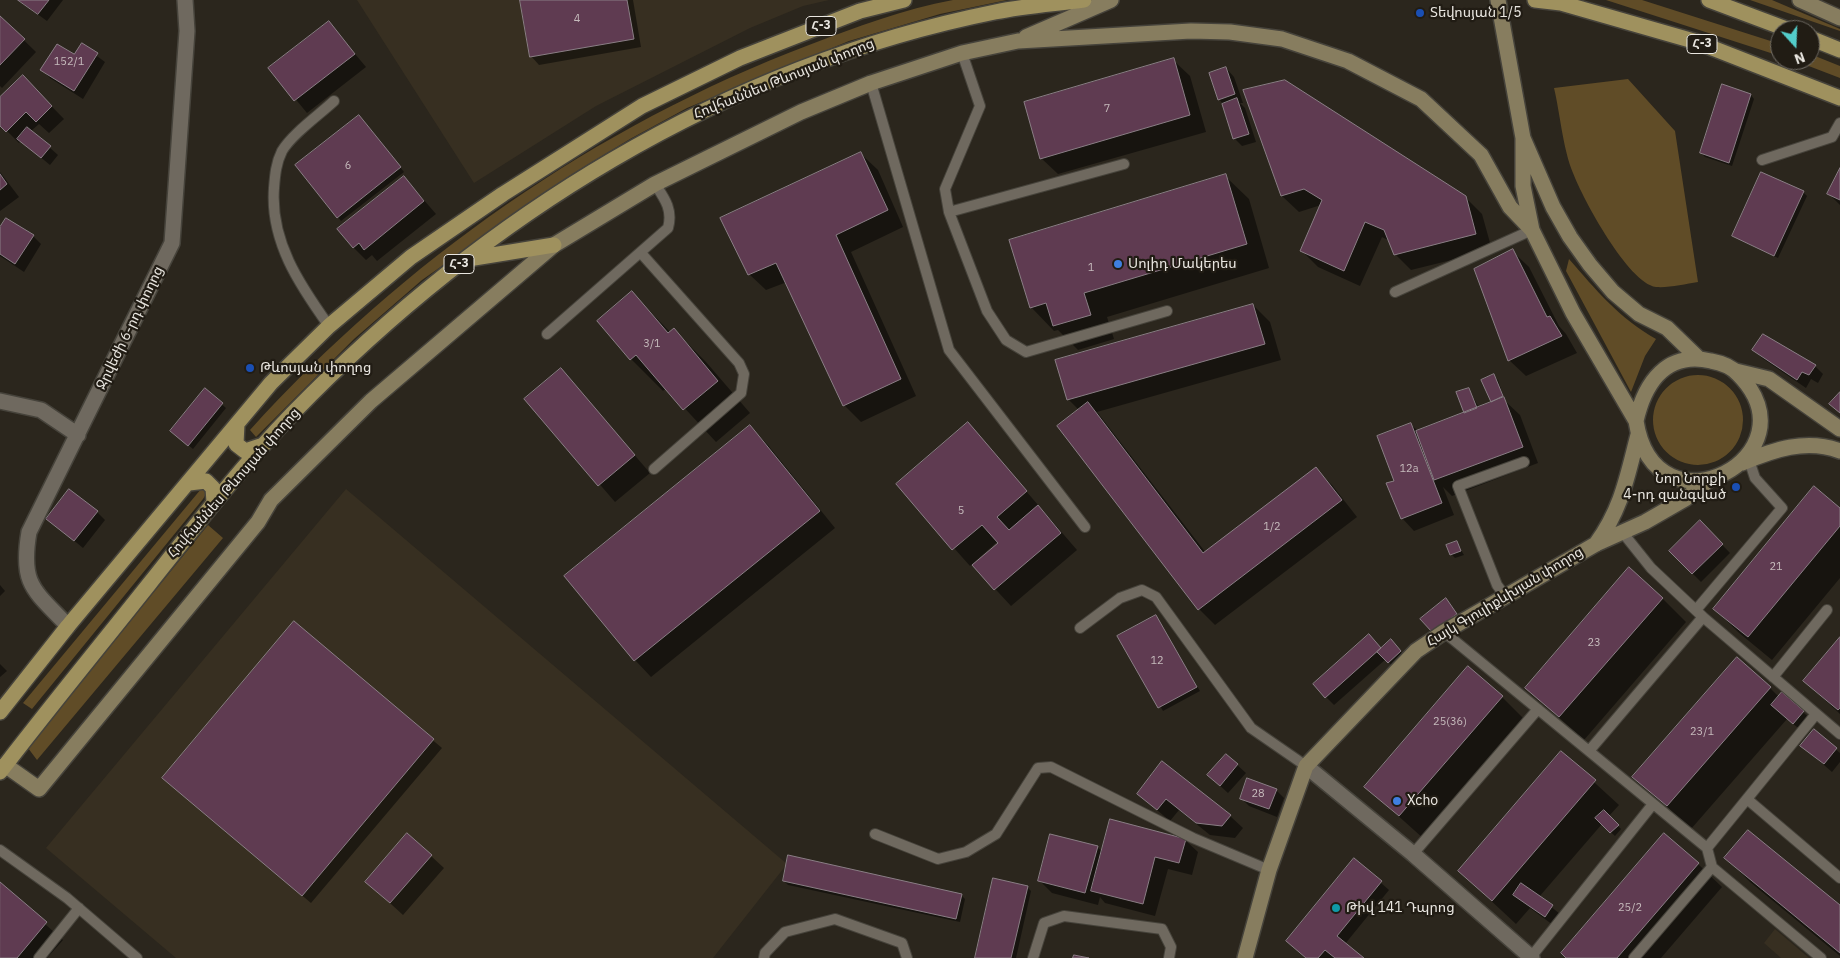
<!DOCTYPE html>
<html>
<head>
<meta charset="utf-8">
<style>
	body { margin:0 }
	#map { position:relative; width:1840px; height:958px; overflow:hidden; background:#2b261d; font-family:"IBM Plex Sans",sans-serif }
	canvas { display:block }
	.north { position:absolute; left:1770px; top:20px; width:50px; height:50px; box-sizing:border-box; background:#211c14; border:1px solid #716d66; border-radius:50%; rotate:160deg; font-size:14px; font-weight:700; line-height:20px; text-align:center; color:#e9e6e0 }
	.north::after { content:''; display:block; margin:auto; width:18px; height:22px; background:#53cdca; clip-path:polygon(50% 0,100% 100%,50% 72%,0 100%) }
</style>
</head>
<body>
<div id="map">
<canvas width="1840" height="958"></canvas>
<div class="north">N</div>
</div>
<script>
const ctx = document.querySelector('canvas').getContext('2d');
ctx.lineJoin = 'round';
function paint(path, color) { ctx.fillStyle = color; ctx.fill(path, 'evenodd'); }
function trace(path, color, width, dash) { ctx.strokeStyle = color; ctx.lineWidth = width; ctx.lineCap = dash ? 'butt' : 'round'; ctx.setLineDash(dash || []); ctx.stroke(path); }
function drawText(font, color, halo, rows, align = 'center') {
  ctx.font = font + ' "IBM Plex Sans","Noto Sans Armenian",sans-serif'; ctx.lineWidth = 4.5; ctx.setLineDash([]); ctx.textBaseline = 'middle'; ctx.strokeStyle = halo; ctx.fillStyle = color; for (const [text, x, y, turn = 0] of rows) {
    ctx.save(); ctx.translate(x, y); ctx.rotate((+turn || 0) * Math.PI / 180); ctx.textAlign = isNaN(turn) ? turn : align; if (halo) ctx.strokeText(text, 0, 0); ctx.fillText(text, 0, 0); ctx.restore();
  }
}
paint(new Path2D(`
	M357 0H829L803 6 750 28 596 106 474 183Z
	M346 489 787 864 713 958H176L46 848Z
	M1775 929 1809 958H1781L1764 943Z`), '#372f21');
paint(new Path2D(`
	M953 0H1007L940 14 849 41 687 108 630 139 571 175 422 280 354 339 256 437 250 430C403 261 595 126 809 45 856 27 904 9 953 0Z
	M1606 0H1642L1780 44V56Z
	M1750 0H1772L1840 29V31Z
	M1810 54 1840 66V78L1793 60H1810Z
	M1628 79 1675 131 1698 282C1685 284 1669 288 1656 287 1628 283 1583 199 1573 173 1563 149 1560 113 1554 88Z
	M1569 259C1596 290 1619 318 1656 339L1645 356 1631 392 1566 271Z
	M1653 420a45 45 0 1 1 90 0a45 45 0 1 1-90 0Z
	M201 489 205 490 206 494 203 499 32 709 23 703Z
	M208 525 223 538 37 760 28 748Z`), '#604c27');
paint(new Path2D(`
	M18 0H63L47 21Z
	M522 0H633L641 47 539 65 531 56Z
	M0 17 36 52 2 88 0 86Z
	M329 23 366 67 307 113 270 68Z
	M82 45 105 62 83 99 50 78 42 70 75 56Z
	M1173 60 1190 76 1206 132 1058 174 1041 158Z
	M1226 68 1234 77 1243 103H1240L1245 108 1256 142 1242 146 1234 138 1223 104 1219 99Z
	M23 77 64 119 49 133 39 124 31 131 58 155 50 165 21 141 19 143 0 124V99Z
	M1723 86 1751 95 1754 99 1732 166 1705 157 1701 153Z
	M1245 91 1465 197 1482 214 1492 250 1411 270 1395 254 1390 241 1382 237 1360 286 1318 267 1302 251 1321 205 1299 212 1282 196Z
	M363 120 404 172 341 221 338 217Z
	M861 154 878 170 903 227 851 252 916 396 861 422 844 405 787 282 766 290 749 274Z
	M1840 171V205L1829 194Z
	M0 172 19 197 0 211Z
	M1225 176 1249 199 1269 268 1107 317 1114 339 1078 350 1058 330 1054 331 1031 307Z
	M404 177 436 214 377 261 372 255 366 260 353 247Z
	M1803 192 1807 196 1778 258 1733 236Z
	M7 219 33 236 41 244 24 272 0 256V230Z
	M1512 251 1529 267 1559 326 1566 334 1577 353 1526 376 1509 360Z
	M632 293 671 333 674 330 706 362 750 413 716 442 666 388 663 391 631 359Z
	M1253 305 1270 322 1281 360 1097 412 1206 553 1316 469 1332 485 1357 517 1215 625 1199 609 1079 410 1068 399Z
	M1754 350 1815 366 1823 374 1818 383 1811 379 1806 388 1762 358Z
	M561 370 650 473 615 502 526 399Z
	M1494 376 1498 380 1505 401 1520 415 1538 463 1452 496 1443 487 1454 515 1414 531 1402 518 1395 481 1410 424 1418 431 1466 413 1469 389 1479 408 1493 403Z
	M205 390 226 408 193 449 175 434Z
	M968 424 1077 550 1011 606 974 566 1000 543 998 541 970 566 897 484Z
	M750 427 767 444 835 528 651 677 635 660Z
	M1840 509V578L1772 660 1738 632 1714 608Z
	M97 512 105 520 83 548 48 519Z
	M1700 522 1730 553 1701 582 1670 551Z
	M1456 542 1464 555 1455 558 1451 554Z
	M0 585 5 591 0 596Z
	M1662 598 1686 622 1584 740 1526 688Z
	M1155 616 1200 691 1163 711 1119 637Z
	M294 623 442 748 311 903 172 786Z
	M1840 638V714L1805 681Z
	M1377 644 1382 649 1395 645 1404 656 1392 666 1386 659 1334 705 1326 697Z
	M0 664 7 671 0 677Z
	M1770 688 1779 697 1782 694 1812 720 1802 731 1787 719 1691 829 1634 776Z
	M1502 697 1525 720 1424 839 1366 787Z
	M1814 731 1840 753V762L1832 772 1802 746Z
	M1561 752 1619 805 1609 816 1621 829 1615 836 1602 824 1539 897 1560 914 1553 925 1530 908 1516 924 1459 871Z
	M1226 755 1246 773 1228 793 1217 783Z
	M1162 763 1230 816 1243 828 1235 838 1210 835 1179 810 1170 821 1138 794Z
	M1276 790 1284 798 1277 817 1249 806 1241 798Z
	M1185 840 1198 852 1192 875 1168 869 1155 916 1105 903 1100 897 1098 905 1052 893 1039 880 1097 847 1103 852Z
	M431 856 444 868 403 915 367 882Z
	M1726 858 1840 907V956L1750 882Z
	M1355 860 1389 890 1345 944 1362 958H1306L1287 941Z
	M1698 864 1722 887 1661 958H1567Z
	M784 881 961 895 965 899 960 922 788 885Z
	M0 884 63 940 47 958H0Z
	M1027 887 1031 891 1016 958H976Z`), '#0007');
const building = new Path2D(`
	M18 0H49L38 14Z
	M520 0H627L634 39 530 57Z
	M0 16 25 39 0 65Z
	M329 21 355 54 294 101 268 68Z
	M82 43 98 53 74 91 40 70 57 44 74 54Z
	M1174 58 1190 115 1040 159 1024 102Z
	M1226 67 1235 94 1218 100 1209 73Z
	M23 75 52 106 36 122 26 112 6 132 0 126V97Z
	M1285 80 1466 196 1476 234 1394 255 1384 230 1365 222 1344 271 1300 251 1322 200 1304 189 1281 196 1243 90Z
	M1722 84 1751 94 1729 163 1700 153Z
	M1237 98 1249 134 1233 139 1222 104Z
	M359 115 401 167 337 218 295 165Z
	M27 127 51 146 41 158 17 139Z
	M861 152 888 210 836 235 901 379 843 406 776 263 748 275 720 218Z
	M1840 168V200L1827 194Z
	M1761 172 1804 191 1774 256 1732 236Z
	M0 174 7 184 0 190Z
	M1226 174 1247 244 1084 293 1091 315 1053 326 1046 303 1030 308 1009 240Z
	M404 176 424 201 364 250 359 243 353 248 337 229Z
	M6 218 34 235 15 264 0 254V227Z
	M1513 249 1547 317 1550 316 1562 336 1508 361 1474 269Z
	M632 291 668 333 674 328 718 381 683 410 636 355 630 360 597 321Z
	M1253 304 1265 344 1067 400 1055 360Z
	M1763 334 1816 365 1809 375 1802 372 1797 380 1752 350Z
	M561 368 635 455 598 486 524 399Z
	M1494 374 1503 396 1491 402 1481 380Z
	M205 388 223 403 188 446 170 431Z
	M1469 388 1477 408 1464 413 1456 392Z
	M1840 392V413L1829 404Z
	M1504 397 1523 447 1434 480 1416 431Z
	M1088 402 1203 553 1316 467 1342 500 1198 610 1057 426Z
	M968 422 1027 491 997 517 1009 530 1038 505 1061 533 994 590 972 565 998 543 982 525 952 550 896 484Z
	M1411 423 1442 503 1401 519 1386 483 1394 481 1377 436Z
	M750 425 820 511 634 661 564 576Z
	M1814 486 1840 508V526L1748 637 1713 609Z
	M69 489 98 511 74 541 46 519Z
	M1700 520 1723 544 1692 574 1669 551Z
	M1457 541 1461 551 1450 555 1446 545Z
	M1629 567 1663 598 1559 717 1525 688Z
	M1446 598 1457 614 1432 632 1420 619Z
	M1156 615 1197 687 1158 708 1117 636Z
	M294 621 434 739 302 896 162 778Z
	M1369 634 1381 648 1325 698 1313 684Z
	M1840 637V708L1838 710 1803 681Z
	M1391 639 1401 651 1388 663 1377 652Z
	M1737 657 1771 687 1667 806 1632 777Z
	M1468 666 1503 696 1399 816 1364 787Z
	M1782 692 1804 711 1793 724 1771 705Z
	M1814 729 1837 748 1824 764 1800 746Z
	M1561 751 1596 780 1492 901 1458 871Z
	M1226 754 1238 764 1220 786 1207 775Z
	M1162 761 1231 815 1222 826 1196 823 1166 799 1157 810 1137 794Z
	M1247 778 1277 789 1269 809 1240 799Z
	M1604 810 1619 825 1610 833 1595 818Z
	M1110 819 1186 839 1179 863 1155 857 1143 904 1091 891Z
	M1748 830 1840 905V953L1724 858Z
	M407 833 432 855 390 903 365 882Z
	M1664 833 1699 863 1617 958H1566L1561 953Z
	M1050 834 1098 846 1085 893 1038 881Z
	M788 855 962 894 956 919 783 881Z
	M1354 858 1382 881 1337 936 1364 958H1335L1325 950 1318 958H1306L1286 941Z
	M993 878 1028 886 1011 958H975Z
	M0 882 47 922 17 958H0Z
	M1521 883 1553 905 1545 917 1513 895Z
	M1074 955 1089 958H1073Z`);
paint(building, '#5f3b51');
trace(building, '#8a7e85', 1);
const lane = new Path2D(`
	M962 53 980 106 945 189 949 212 987 311 1006 340 1026 352 1167 311
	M871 83 949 350 1085 527
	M1762 160 1832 137 1840 123
	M949 212 1124 164
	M641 253 739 363 744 374 741 393 654 469
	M1395 292 1532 230
	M329 326C299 284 270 241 274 188 275 175 276 163 282 151 292 134 319 115 334 101
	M547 334 668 228C673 210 665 199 655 184
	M1505 596 1497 585 1458 486 1524 462
	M1696 610 1782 508 1755 478 1749 460
	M1703 617 1840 734
	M1080 628 1120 598 1142 590 1156 597 1251 728 1306 766
	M1444 632 1707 848 1712 867 1821 958
	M1773 677 1827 610
	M1589 751 1703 617 1651 568 1623 533
	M1747 799 1840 878
	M875 834 938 859 966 852 996 834 1038 768 1051 767 1193 838 1269 870
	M1707 848 1816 714
	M0 850 67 898 137 958
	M1413 854 1538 709
	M1531 957 1653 804
	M39 958 79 908
	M764 958 765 953 785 932 835 919 902 943 907 958
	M1033 958 1044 923 1064 916 1162 929 1171 947 1169 958
	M1634 958 1712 867`);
const street = new Path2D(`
	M0 401 41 410 78 435
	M68 626C34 590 20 585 29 532L172 243 187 31 185 0
	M1306 766 1413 854 1532 958`);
const secondary = new Path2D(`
	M1498 0 1523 138V186L1532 230
	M1800 0 1840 18
	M1026 37 1111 0
	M1523 138 1553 207 1570 237 1590 265 1613 292 1639 314 1667 328 1698 358
	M1736 371 1769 379 1840 429
	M1742 463C1773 450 1806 438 1840 451
	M1596 544C1622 508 1627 477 1638 435
	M5 765 39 789 258 522 271 500 371 401 554 245 655 184 801 112 871 83 962 53 1018 41 1191 31 1230 32 1282 39 1348 61 1421 99 1481 155 1510 207 1532 230 1573 313 1636 421C1655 542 1819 455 1738 374 1731 366 1722 363 1711 361 1667 351 1645 382 1636 421
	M1245 958 1269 870 1306 766 1416 651 1444 632 1596 544 1645 522 1685 499 1709 480`);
const primary = new Path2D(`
	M1535 0 1561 3 1697 42 1840 98
	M1709 0 1789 30
	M1810 38 1840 50
	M468 259 554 245
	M237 424 236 444 245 451 263 445
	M189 483 206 481 213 488 214 502
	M0 712 68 626 271 383 329 326 411 257 503 194 642 106 740 58 860 11 904 0
	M0 772C49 708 100 646 150 583 196 525 241 467 292 414 484 216 722 67 995 12 1024 6 1054 4 1084 0`);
trace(lane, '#46433b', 12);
trace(street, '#46433b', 18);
trace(secondary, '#46433b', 18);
trace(primary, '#46433b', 18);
trace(lane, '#6f695f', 10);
trace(street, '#6f695f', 15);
trace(secondary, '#877d5f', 15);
trace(primary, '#9f915e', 15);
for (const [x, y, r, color] of [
	[1420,13,5,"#1a4fb4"],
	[1118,264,5,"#3f7fe0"],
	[250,368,5,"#1a4fb4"],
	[1736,487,5,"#1a4fb4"],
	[1397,801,5,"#3f7fe0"],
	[1336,908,5,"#0f9aa8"]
]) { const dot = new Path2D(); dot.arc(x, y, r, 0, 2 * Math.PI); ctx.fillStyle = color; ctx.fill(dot); trace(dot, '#211c14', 2); }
drawText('11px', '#c6bbbc', null, [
	["4",577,19],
	["152/1",69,62],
	["7",1107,109],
	["6",348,166],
	["1",1091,268],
	["3/1",652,344],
	["12a",1409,469],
	["5",961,511],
	["1/2",1272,527],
	["21",1776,567],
	["23",1594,643],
	["12",1157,661],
	["25(36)",1450,722],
	["23/1",1702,732],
	["28",1258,794],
	["25/2",1630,908]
]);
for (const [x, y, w] of [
	[821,26,30],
	[1702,44,30],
	[459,264,30]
]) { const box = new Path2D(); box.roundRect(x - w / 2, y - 9.5, w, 19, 4); ctx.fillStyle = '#211c14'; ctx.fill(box); trace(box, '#e9e6e0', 1); }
drawText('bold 12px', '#e9e6e0', null, [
	["Հ-3",821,26],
	["Հ-3",1702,44],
	["Հ-3",459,264]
]);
drawText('14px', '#e9e6e0', '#211c14', [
	["Տեվոսյան 1/5",1430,13],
	["Սոլիդ Մակերես",1128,264],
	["Թևոսյան փողոց",260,368],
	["Նոր Նորքի",1726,479,"right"],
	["4-րդ զանգված",1726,495,"right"],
	["Xcho",1407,801],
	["Թիվ 141 Դպրոց",1346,908]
], 'left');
drawText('14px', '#e9e6e0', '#211c14', [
	["Հովհաննես Թևոսյան փողոց",784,79,-22],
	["Ջրվեժի 6-րդ փողոց",130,328,-64],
	["Հովհաննես Թևոսյան փողոց",234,483,-49],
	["Հայկ Գյուլիքևխյան փողոց",1505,597,-31]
]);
</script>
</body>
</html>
